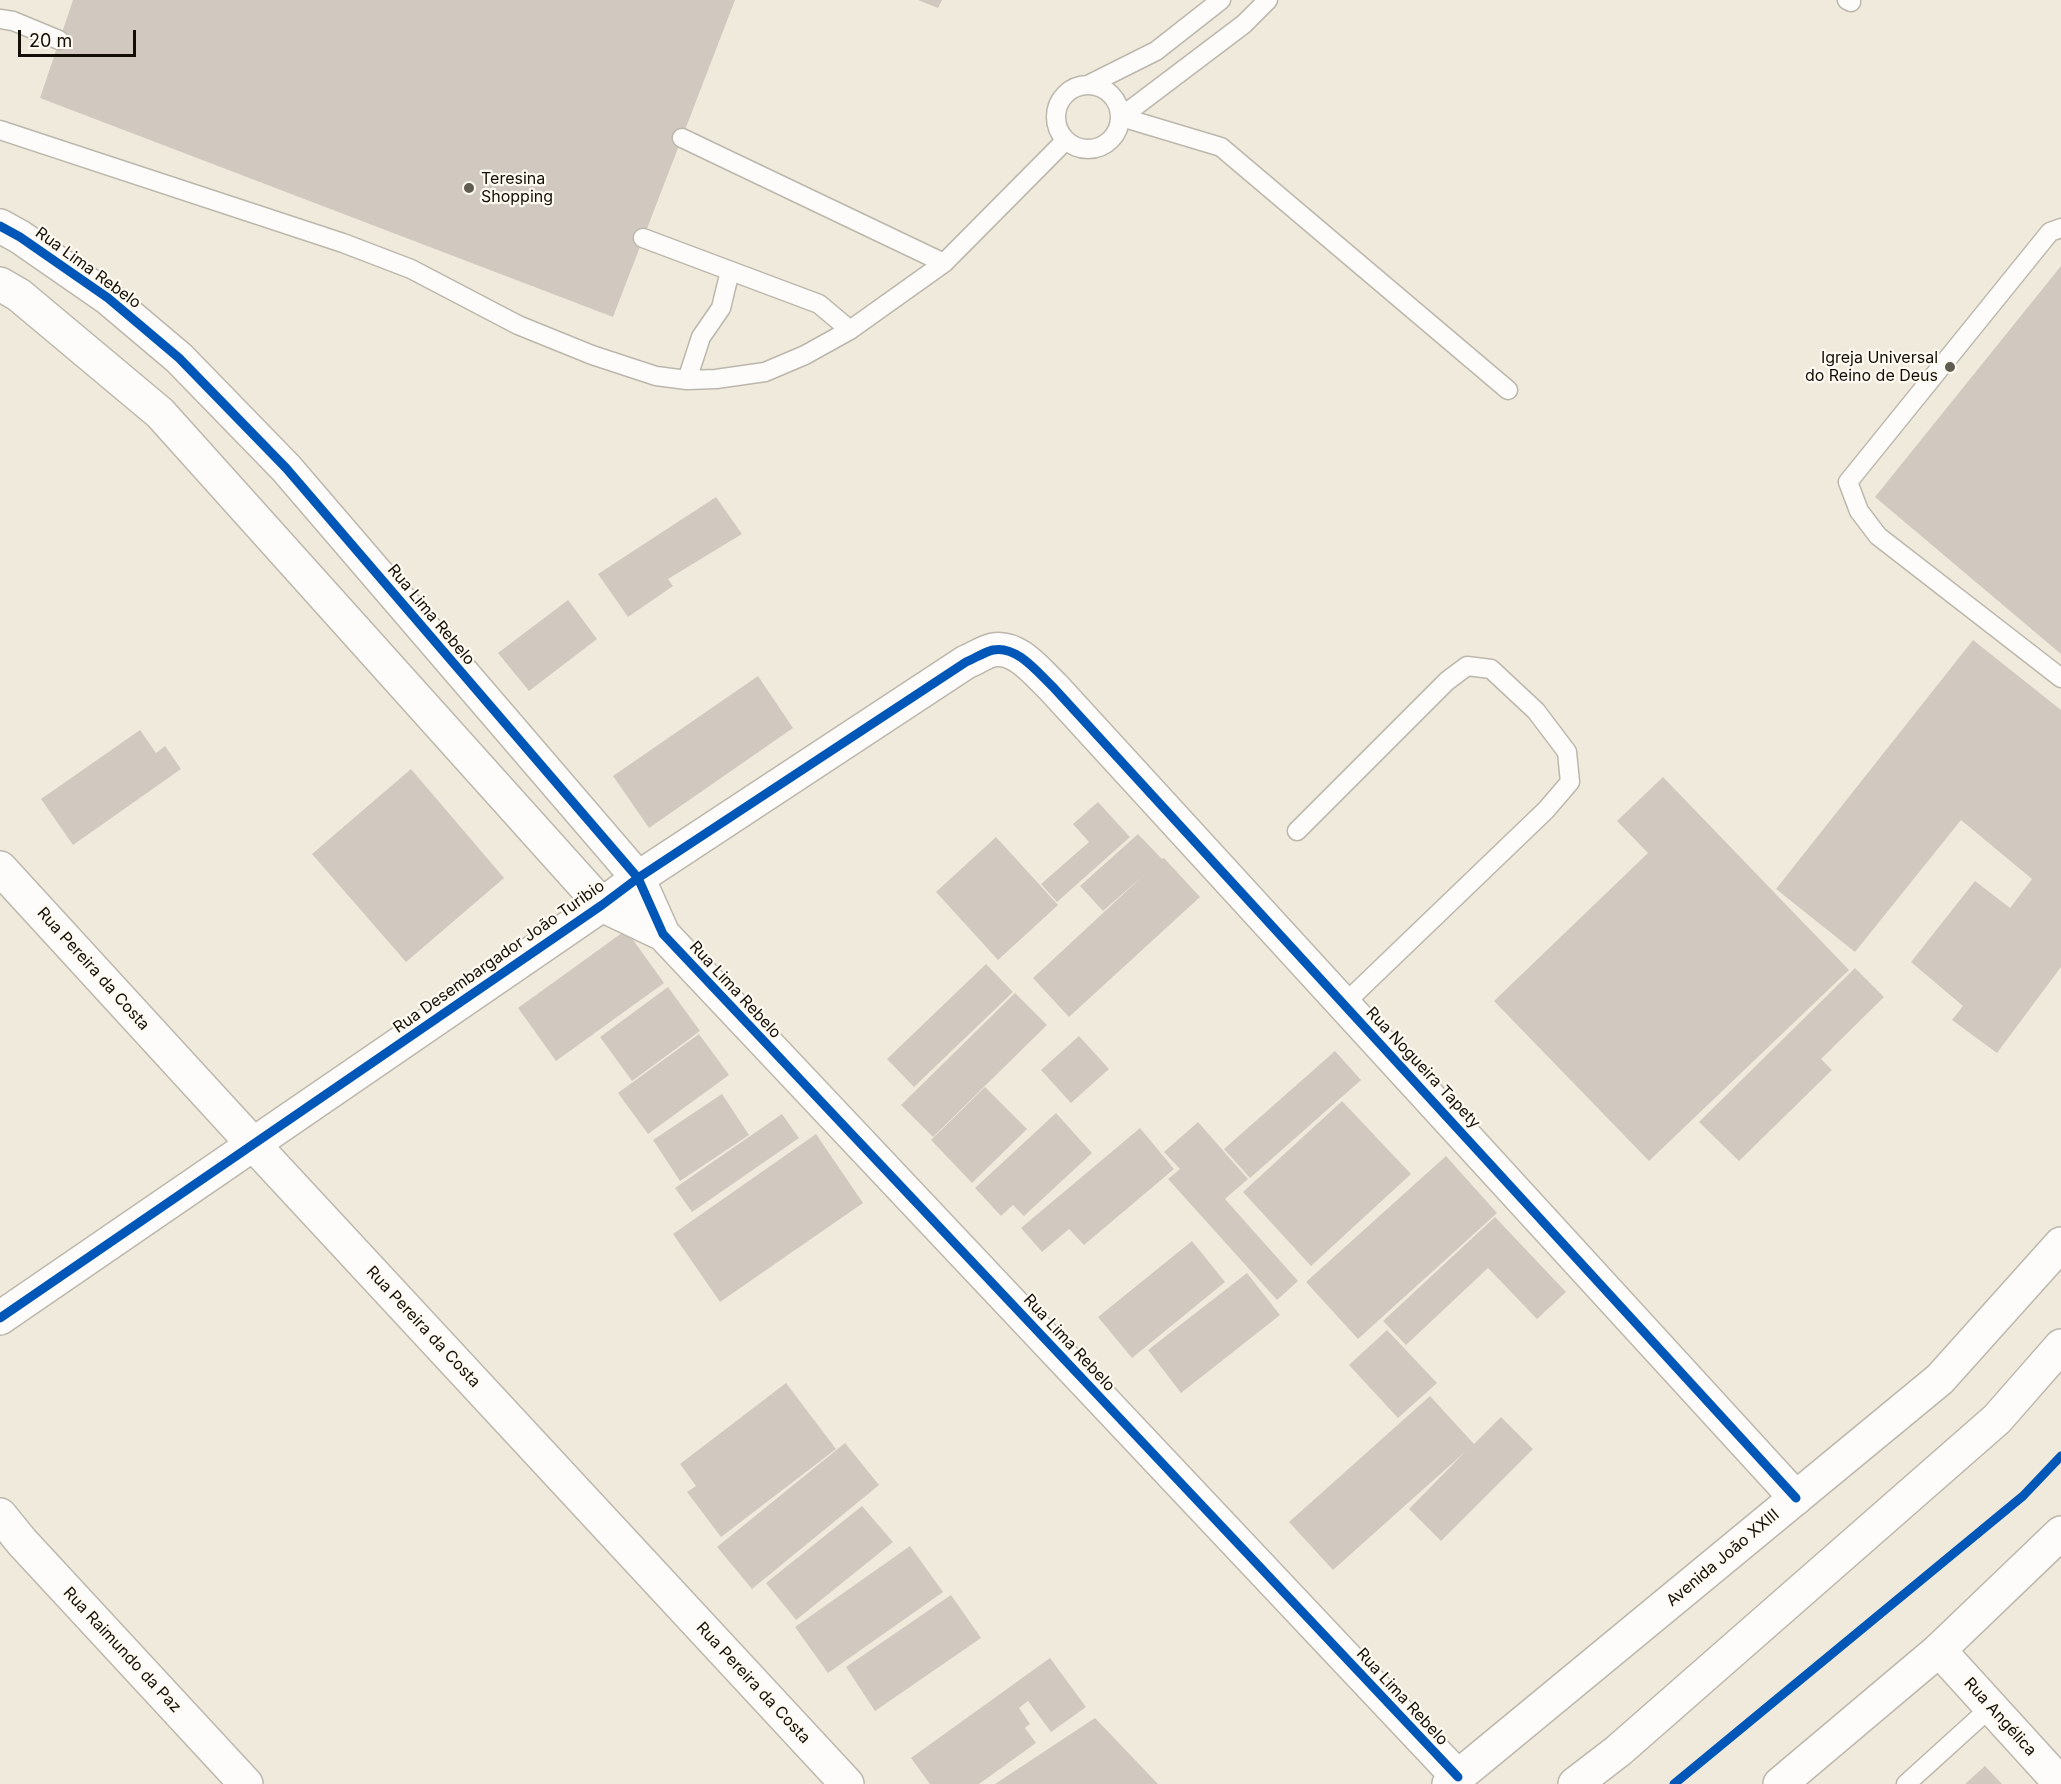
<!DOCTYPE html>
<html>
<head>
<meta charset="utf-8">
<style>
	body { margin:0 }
	#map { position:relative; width:2061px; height:1784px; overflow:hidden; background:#f0eadc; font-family:Inter,sans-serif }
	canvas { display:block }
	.scale { position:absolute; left:18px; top:30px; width:118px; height:27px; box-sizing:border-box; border:3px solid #130f07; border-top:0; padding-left:8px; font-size:18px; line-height:21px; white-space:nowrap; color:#130f07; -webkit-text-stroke:4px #fffaf1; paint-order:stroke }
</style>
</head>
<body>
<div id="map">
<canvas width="2061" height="1784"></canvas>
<div class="scale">20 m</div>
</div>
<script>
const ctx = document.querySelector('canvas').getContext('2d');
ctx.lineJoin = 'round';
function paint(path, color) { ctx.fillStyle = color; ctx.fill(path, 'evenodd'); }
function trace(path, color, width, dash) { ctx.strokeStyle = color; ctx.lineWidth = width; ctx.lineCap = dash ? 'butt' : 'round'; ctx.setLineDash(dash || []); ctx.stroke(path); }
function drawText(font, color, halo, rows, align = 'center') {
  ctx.font = font + ' Inter,sans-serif'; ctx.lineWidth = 4.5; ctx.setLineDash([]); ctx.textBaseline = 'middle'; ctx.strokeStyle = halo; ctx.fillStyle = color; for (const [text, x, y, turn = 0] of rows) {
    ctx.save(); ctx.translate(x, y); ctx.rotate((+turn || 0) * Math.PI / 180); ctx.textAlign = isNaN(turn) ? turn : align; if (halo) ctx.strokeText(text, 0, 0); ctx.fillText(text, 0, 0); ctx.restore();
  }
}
paint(new Path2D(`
	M73 0H735L613 317 40 98Z
	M918 0H942L938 8Z
	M2061 266V654L1875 497Z
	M716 497 742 534 668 579 673 586 628 617 598 574Z
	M568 600 597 639 529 691 498 653Z
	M1973 640 2061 710V967L1997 1053 1952 1020 1963 1006 1911 962 1975 881 2010 908 2032 879 1961 820 1855 952 1776 889Z
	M758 676 793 728 649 828 613 776Z
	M140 730 156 753 165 746 181 769 73 845 41 799Z
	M411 769 504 878 406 962 312 854Z
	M1663 777 1849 970 1649 1161 1494 1001 1648 853 1617 821Z
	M1098 802 1130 837 1057 902 1041 884 1089 842 1073 824Z
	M1138 834 1162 859 1164 858 1200 897 1069 1017 1033 978 1145 874 1103 911 1080 886Z
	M996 837 1058 905 998 960 936 892Z
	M626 930 664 983 556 1061 518 1008Z
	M986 964 1013 992 914 1087 887 1059Z
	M1855 968 1884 997 1821 1059 1832 1070 1739 1161 1699 1122Z
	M668 987 700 1031 632 1081 600 1037Z
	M1015 993 1047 1025 933 1137 901 1105Z
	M699 1034 729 1075 648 1134 618 1093Z
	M1079 1036 1109 1069 1071 1103 1041 1070Z
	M1335 1051 1361 1080 1250 1178 1224 1149Z
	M985 1087 1027 1129 972 1183 931 1140Z
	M722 1094 749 1135 680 1181 653 1140Z
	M1342 1101 1411 1174 1311 1266 1243 1192Z
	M1056 1113 1092 1153 1024 1216 1013 1205 1001 1216 975 1188Z
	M782 1114 799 1138 692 1212 675 1188Z
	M1198 1122 1248 1179 1225 1199 1298 1281 1277 1300 1168 1179 1180 1169 1164 1152Z
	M1140 1128 1174 1169 1084 1245 1069 1229 1042 1252 1021 1228Z
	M816 1134 863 1203 720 1302 673 1234Z
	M1446 1156 1497 1213 1358 1339 1306 1282Z
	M1495 1217 1566 1292 1537 1319 1488 1268 1406 1345 1383 1321Z
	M1192 1241 1225 1282 1132 1358 1098 1317Z
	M1247 1273 1280 1315 1181 1393 1148 1350Z
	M1387 1330 1437 1383 1398 1418 1349 1365Z
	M786 1383 836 1449 721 1537 687 1492 696 1486 680 1464Z
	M1430 1396 1474 1444 1501 1417 1533 1449 1441 1541 1409 1509 1466 1451 1333 1570 1289 1522Z
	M845 1443 879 1485 752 1589 717 1547Z
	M862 1506 893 1542 796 1620 766 1583Z
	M910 1546 943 1592 828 1673 795 1627Z
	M951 1595 981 1638 875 1711 846 1667Z
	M1050 1658 1086 1707 1051 1732 1028 1701 1019 1708 1030 1724 1025 1728 1036 1743 979 1784H930L911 1758Z
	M1095 1718 1158 1784H995Z
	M1985 1766 2002 1784H1965Z`), '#d1c9c0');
const service = new Path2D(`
	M1847 0 1851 2
	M0 19 13 21 59 40
	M1056 117a32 32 0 1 1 64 0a32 32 0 1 1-64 0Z
	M1088 85 1156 51 1221 0
	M1121 117 1221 147 1508 390
	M1121 117 1244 24 1268 0
	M0 130 343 243 411 269 518 325 592 355 656 376 687 380 716 379 765 372 805 355 850 330 944 263 1065 141
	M682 138 944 263
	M2061 228 2050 232 1848 482 1859 511 1878 536 2061 678
	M643 238 819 304 850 330
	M687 380 701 337 721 308 730 271
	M1297 831 1447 681 1467 666 1491 669 1536 711 1567 752 1570 782 1546 810 1344 1004
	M1906 1784 1991 1707`);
const minor = new Path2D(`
	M0 868 254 1145 847 1784
	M0 1318 602 905 638 878 966 662C974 659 984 652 993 650 1017 645 1038 673 1053 687L1796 1498
	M0 1515 22 1542 246 1784
	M1939 1650 2061 1784`);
const tertiary = new Path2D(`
	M0 226 20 237 108 298 179 358 286 468 638 878 663 934 1458 1777
	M0 284 19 295 160 413 602 905 663 934
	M1449 1784 1940 1379 2061 1244`);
const primary = new Path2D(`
	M1575 1784 1618 1751 1997 1419 2061 1346
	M1780 1784 1939 1650 2061 1533`);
trace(service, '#bcb7ac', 21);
trace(minor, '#bcb7ac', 36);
trace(tertiary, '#bcb7ac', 36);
trace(primary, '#bcb7ac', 36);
trace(service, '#fdfcfa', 18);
trace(minor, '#fdfcfa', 33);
trace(tertiary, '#fdfcfa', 33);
trace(primary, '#fdfcfa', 33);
trace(new Path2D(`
	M0 226 20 237 108 298 179 358 286 468 638 878 663 934 1458 1777
	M0 1318 602 905 638 878 966 662C974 659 984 652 993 650 1017 645 1038 673 1053 687L1796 1498
	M1674 1784 2023 1496 2061 1456`), '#0057b8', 9);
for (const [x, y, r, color] of [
	[469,188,6,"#605c52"],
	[1950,367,6,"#605c52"]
]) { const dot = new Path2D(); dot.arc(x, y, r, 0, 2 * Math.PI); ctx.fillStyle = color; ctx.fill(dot); trace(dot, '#fffaf1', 2); }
drawText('16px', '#130f07', '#fffaf1', [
	["Teresina",481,179],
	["Shopping",481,197],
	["Igreja Universal",1938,358,"right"],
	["do Reino de Deus",1938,376,"right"]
], 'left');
drawText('16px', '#130f07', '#fffaf1', [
	["Rua Lima Rebelo",88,268,36],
	["Rua Lima Rebelo",431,615,50],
	["Rua Desembargador João Turibio",499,957,-35],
	["Rua Pereira da Costa",93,969,48],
	["Rua Lima Rebelo",735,990,47],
	["Rua Nogueira Tapety",1423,1068,47],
	["Rua Pereira da Costa",423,1327,47],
	["Rua Lima Rebelo",1069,1343,47],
	["Avenida João XXIII",1723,1558,-40],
	["Rua Raimundo da Paz",122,1650,47],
	["Rua Pereira da Costa",753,1683,47],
	["Rua Lima Rebelo",1402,1697,47],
	["Rua Angélica",2000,1717,48]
]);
</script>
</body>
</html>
